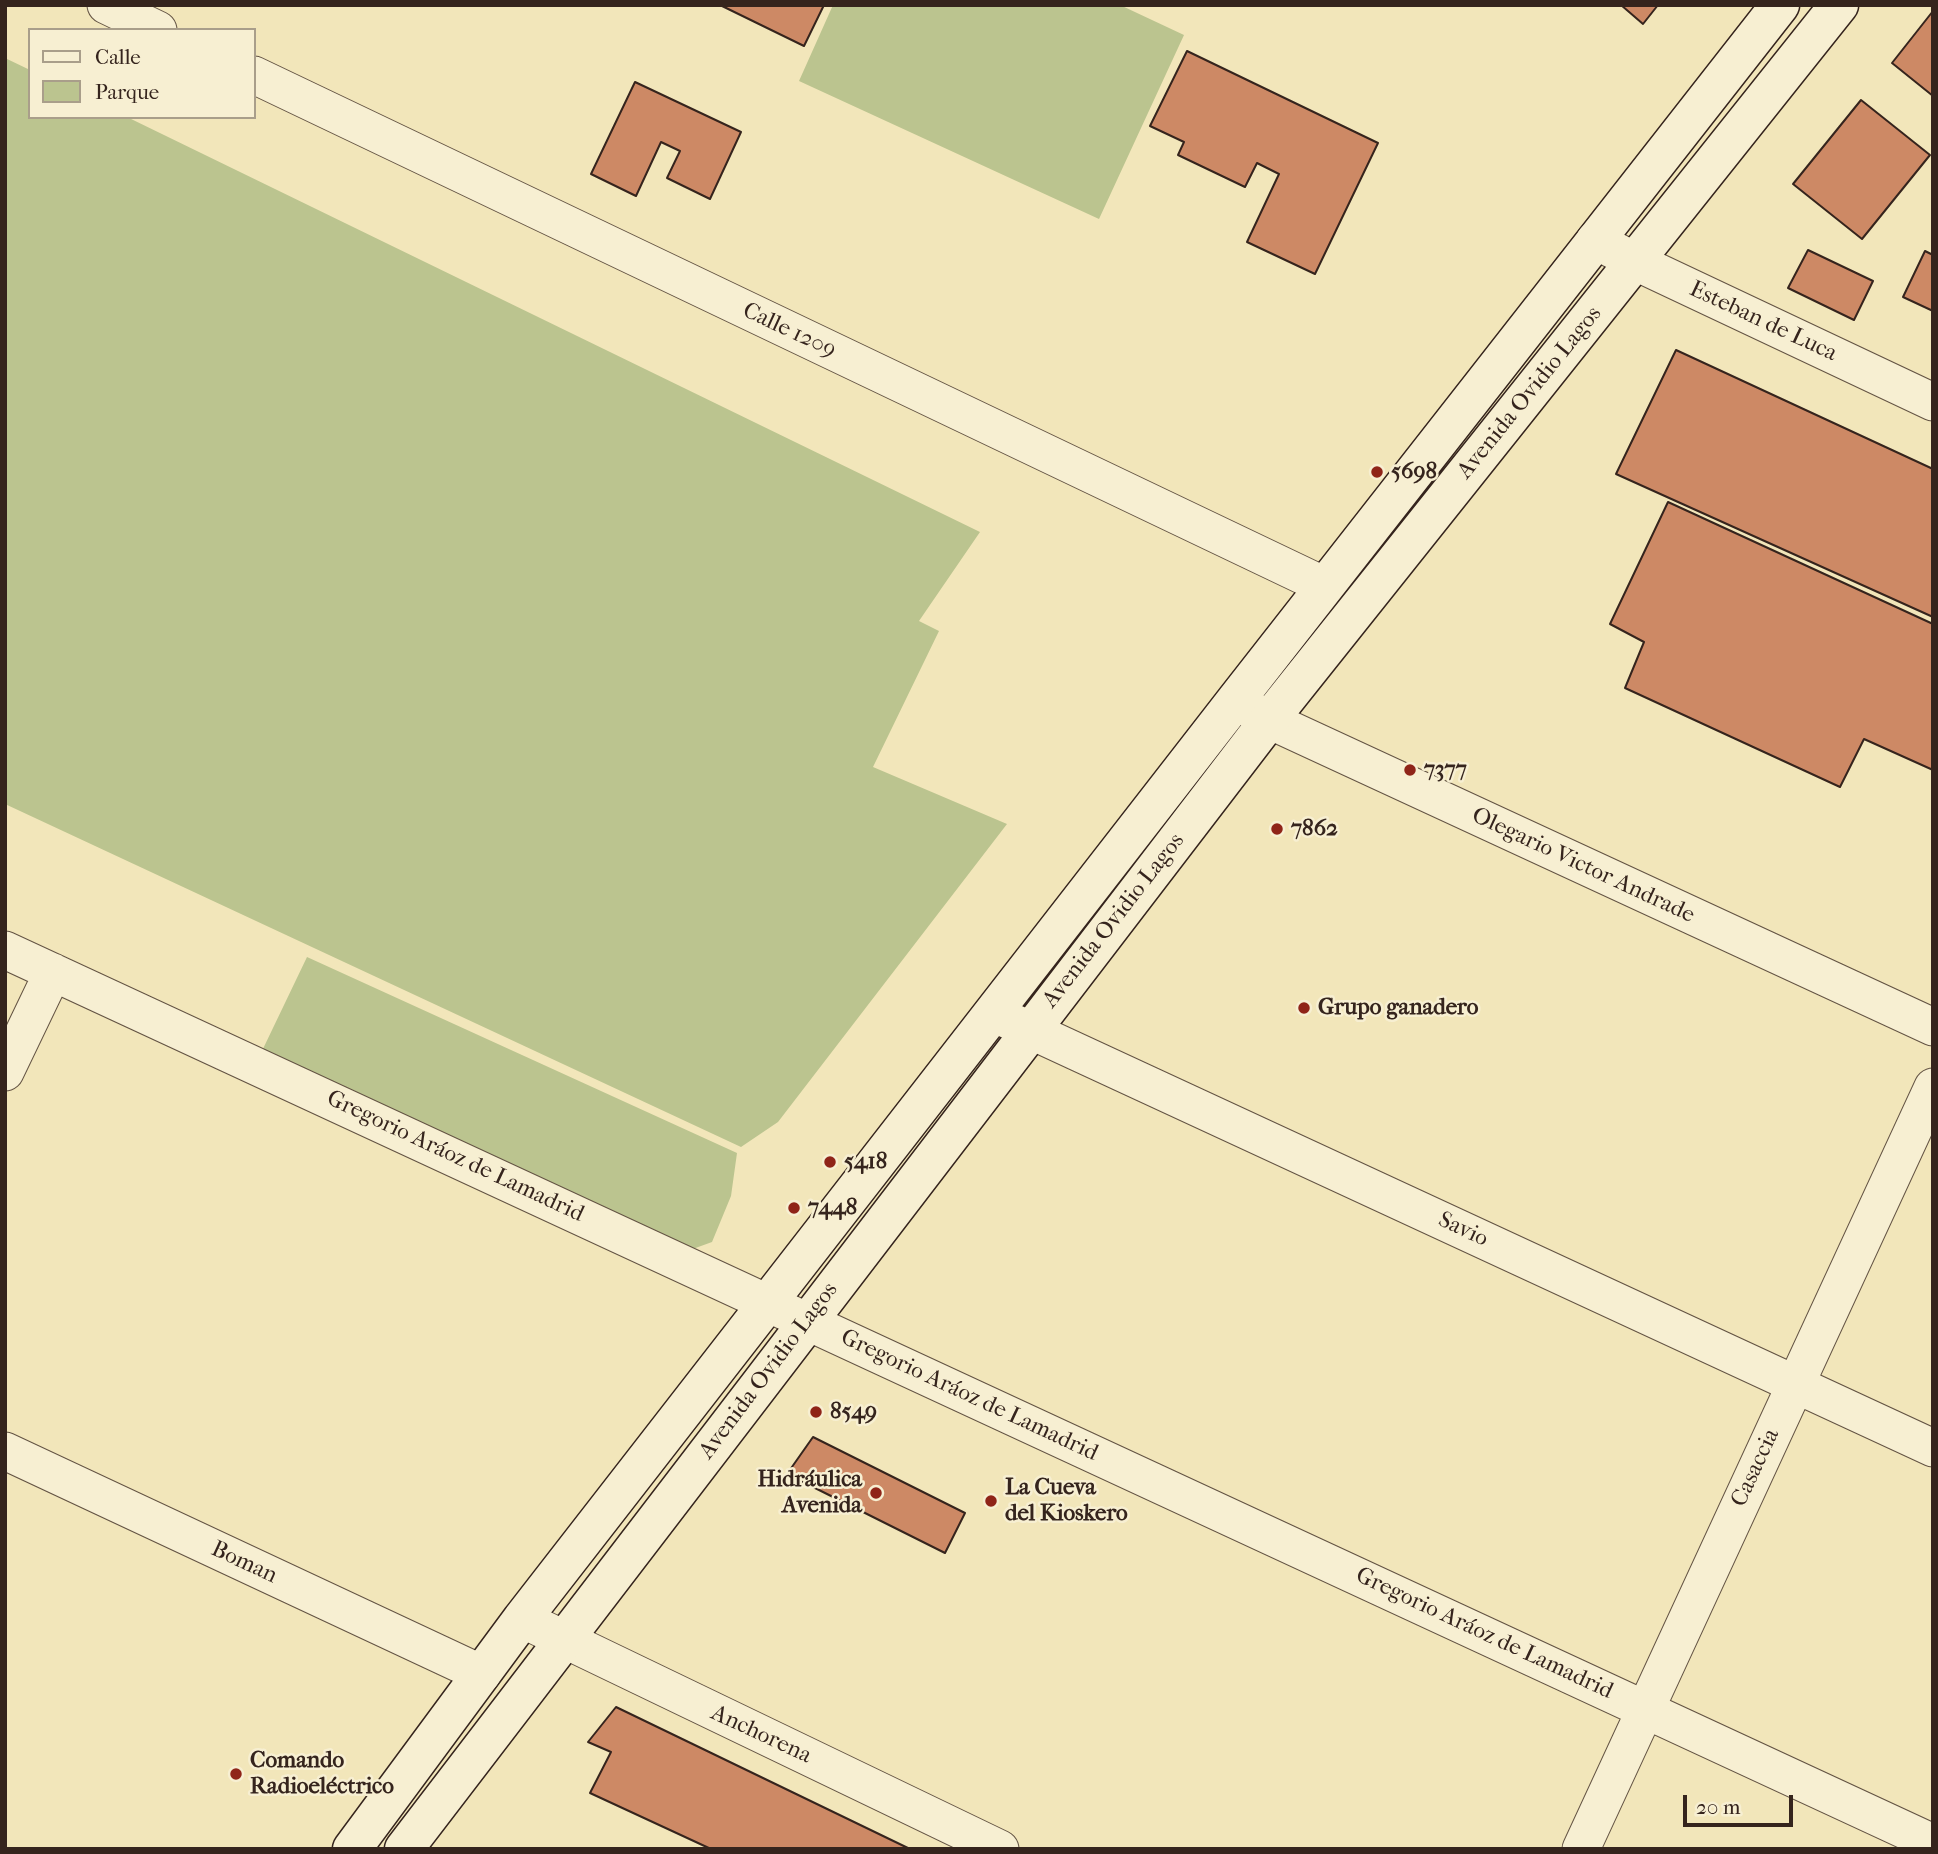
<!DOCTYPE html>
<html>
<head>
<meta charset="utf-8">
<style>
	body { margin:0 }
	#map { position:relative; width:1938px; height:1854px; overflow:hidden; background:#f2e6ba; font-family:"IM FELL French Canon",serif }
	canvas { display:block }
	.frame { position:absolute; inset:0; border:7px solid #35241d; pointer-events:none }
	.legend { position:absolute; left:28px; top:28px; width:228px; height:91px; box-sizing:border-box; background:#f7efd2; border:2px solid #a99e8a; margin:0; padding:9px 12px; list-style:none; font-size:21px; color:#35241d }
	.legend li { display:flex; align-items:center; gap:14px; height:35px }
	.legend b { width:35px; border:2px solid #a99e8a }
	.scale { position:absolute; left:1683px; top:1795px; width:110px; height:32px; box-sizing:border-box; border:4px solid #35241d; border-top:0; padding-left:9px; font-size:21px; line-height:24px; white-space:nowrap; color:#35241d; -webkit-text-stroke:5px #f7efd2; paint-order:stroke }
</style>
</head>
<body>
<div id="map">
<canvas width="1938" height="1854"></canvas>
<div class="frame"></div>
<ul class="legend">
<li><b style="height:9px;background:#f7efd2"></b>Calle</li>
<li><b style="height:19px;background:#bbc48f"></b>Parque</li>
</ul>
<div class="scale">20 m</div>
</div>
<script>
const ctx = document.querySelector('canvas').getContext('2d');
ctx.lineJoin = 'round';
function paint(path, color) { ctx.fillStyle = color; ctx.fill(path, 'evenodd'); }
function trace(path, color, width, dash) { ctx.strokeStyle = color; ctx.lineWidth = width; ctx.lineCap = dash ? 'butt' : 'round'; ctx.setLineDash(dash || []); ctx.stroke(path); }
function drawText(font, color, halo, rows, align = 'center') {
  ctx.font = font + ' "IM FELL French Canon",serif'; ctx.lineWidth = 5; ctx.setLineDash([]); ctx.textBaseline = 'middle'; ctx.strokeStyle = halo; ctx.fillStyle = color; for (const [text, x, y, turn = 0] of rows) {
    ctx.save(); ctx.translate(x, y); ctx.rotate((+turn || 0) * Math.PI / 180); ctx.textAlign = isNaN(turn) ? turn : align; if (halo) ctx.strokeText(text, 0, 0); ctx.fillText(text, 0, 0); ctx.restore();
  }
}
paint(new Path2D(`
	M833 5H1120L1184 35 1099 219 799 81Z
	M5 58 30 70V117H127L980 532 919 621 939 631 873 767 1007 824 778 1122 741 1147 5 804Z
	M307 957 737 1153 731 1196 712 1242 690 1250 261 1053Z`), '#bbc48f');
const building = new Path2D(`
	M720 5H824L804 46Z
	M1621 5H1658L1643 24Z
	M1933 11V96L1892 63Z
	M1187 51 1378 143 1315 274 1247 242 1279 174 1257 163 1245 187 1178 155 1184 142 1150 126Z
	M635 82 741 132 710 199 667 178 680 151 661 142 636 196 591 174Z
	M1861 100 1930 155 1862 239 1793 184Z
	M1808 250 1873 281 1854 320 1788 288Z
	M1925 251 1933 255V311L1903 297Z
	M1676 350 1933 469V617L1616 474Z
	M1668 502 1933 624V770L1864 739 1840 787 1625 688 1644 642 1610 624Z
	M813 1437 965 1513 945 1553 787 1474Z
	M616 1707 910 1849H711L590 1793 611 1752 588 1742Z`);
paint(building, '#cd8965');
trace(building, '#35241d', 2);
const street = new Path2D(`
	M106 5 158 30
	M254 75 1325 586
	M1595 240 1636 262 1933 402
	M1243 705 1269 720 1933 1027
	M5 950 1933 1843
	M993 1013 1933 1448
	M5 1072 53 972
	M5 1451 482 1674
	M522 1619 1000 1849
	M1581 1849 1933 1087`);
const secondary = new Path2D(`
	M352 1849 522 1619 1236 700 1780 5
	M404 1849 1269 720 1839 5`);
trace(street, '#645444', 39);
trace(secondary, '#35241d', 41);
trace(street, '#f7efd2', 37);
trace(secondary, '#f7efd2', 38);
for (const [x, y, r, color] of [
	[1377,472,7,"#8f2418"],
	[1410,770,7,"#8f2418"],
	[1277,829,7,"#8f2418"],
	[1304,1008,7,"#8f2418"],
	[830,1162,7,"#8f2418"],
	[794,1208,7,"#8f2418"],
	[816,1412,7,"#8f2418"],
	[876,1493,7,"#8f2418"],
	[991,1501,7,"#8f2418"],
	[236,1774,7,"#8f2418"]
]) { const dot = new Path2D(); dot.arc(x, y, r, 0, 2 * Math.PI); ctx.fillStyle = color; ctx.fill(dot); trace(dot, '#f7efd2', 2.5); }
drawText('23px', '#35241d', '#f7efd2', [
	["Esteban de Luca",1763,322,25],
	["Calle 1209",789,331,25],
	["Avenida Ovidio Lagos",1530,393,-51],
	["Olegario Victor Andrade",1583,866,25],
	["Avenida Ovidio Lagos",1114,921,-52],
	["Gregorio Aráoz de Lamadrid",455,1157,25],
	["Savio",1463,1230,25],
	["Avenida Ovidio Lagos",769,1371,-53],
	["Gregorio Aráoz de Lamadrid",969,1396,25],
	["Casaccia",1756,1468,-65],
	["Boman",244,1563,25],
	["Gregorio Aráoz de Lamadrid",1484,1634,25],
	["Anchorena",761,1735,25]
]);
drawText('bold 23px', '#35241d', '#f7efd2', [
	["5698",1391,472],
	["7377",1424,770],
	["7862",1291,829],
	["Grupo ganadero",1318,1008],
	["5418",844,1162],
	["7448",808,1208],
	["8549",830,1412],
	["Hidráulica",862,1480,"right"],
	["Avenida",862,1506,"right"],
	["La Cueva",1005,1488],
	["del Kioskero",1005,1514],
	["Comando",250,1761],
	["Radioeléctrico",250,1787]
], 'left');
</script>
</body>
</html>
